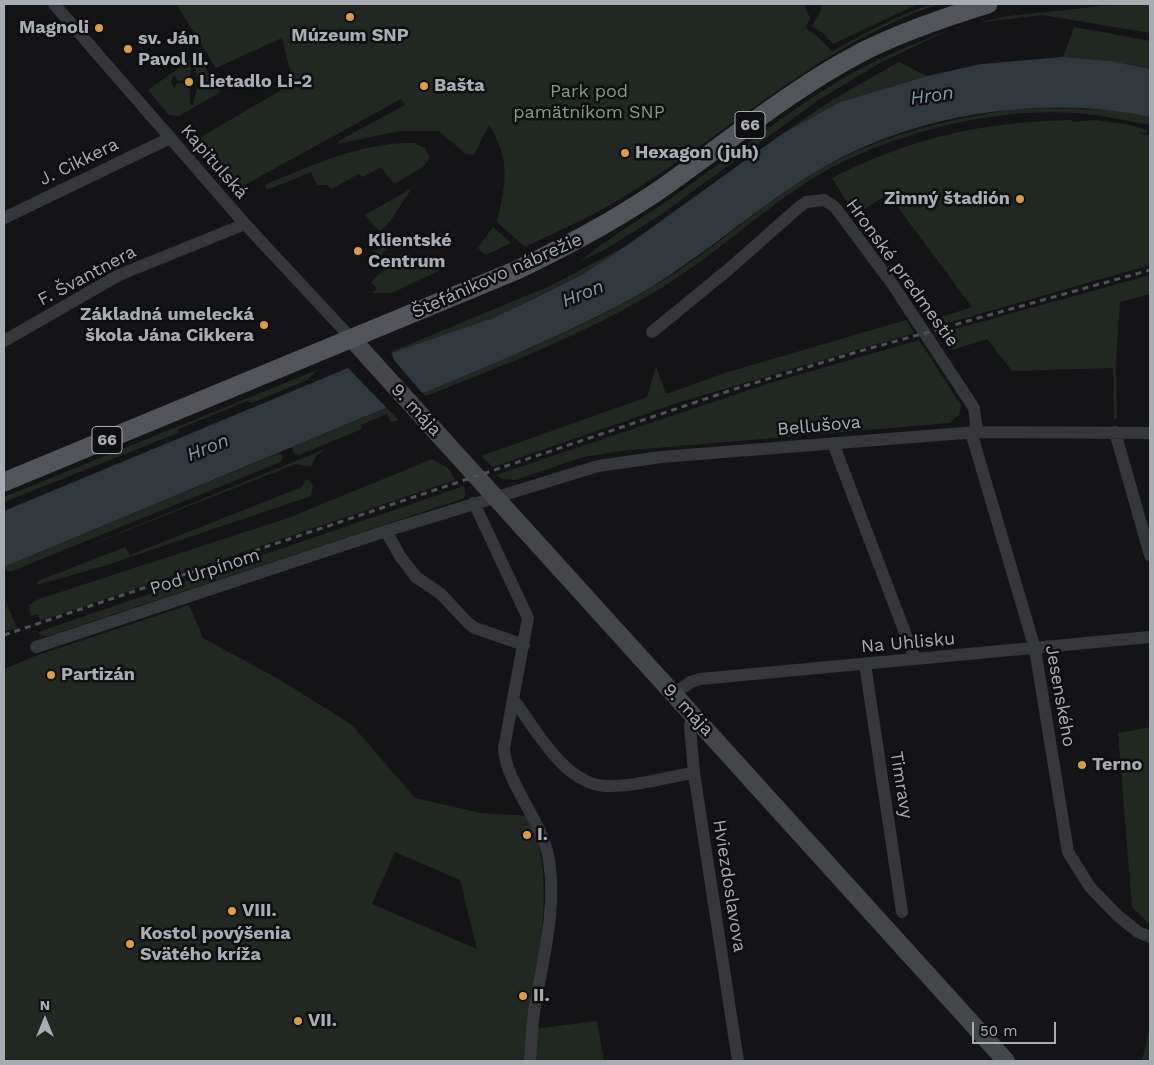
<!DOCTYPE html>
<html>
<head>
<meta charset="utf-8">
<style>
	body { margin:0 }
	#map { position:relative; width:1154px; height:1065px; overflow:hidden; background:#141416; font-family:"Work Sans",sans-serif }
	canvas { display:block }
	.frame { position:absolute; inset:0; border:5px solid #a8adb4; pointer-events:none }
	.north { position:absolute; left:20px; top:995px; width:50px; height:50px; -webkit-text-stroke:4px #0f0f11; paint-order:stroke; rotate:0deg; font-size:14px; font-weight:700; line-height:20px; text-align:center; color:#a8adb4 }
	.north::after { content:''; display:block; margin:auto; width:18px; height:22px; background:#a8adb4; clip-path:polygon(50% 0,100% 100%,50% 72%,0 100%) }
	.scale { position:absolute; left:972px; top:1022px; width:84px; height:22px; box-sizing:border-box; border:2px solid #a8adb4; border-top:0; padding-left:6px; font-size:15px; line-height:18px; white-space:nowrap; color:#a8adb4; -webkit-text-stroke:4px #0f0f11; paint-order:stroke }
</style>
</head>
<body>
<div id="map">
<canvas width="1154" height="1065"></canvas>
<div class="frame"></div>
<div class="north">N</div>
<div class="scale">50 m</div>
</div>
<script>
const ctx = document.querySelector('canvas').getContext('2d');
ctx.lineJoin = 'round';
function paint(path, color) { ctx.fillStyle = color; ctx.fill(path, 'evenodd'); }
function trace(path, color, width, dash) { ctx.strokeStyle = color; ctx.lineWidth = width; ctx.lineCap = dash ? 'butt' : 'round'; ctx.setLineDash(dash || []); ctx.stroke(path); }
function drawText(font, color, halo, rows, align = 'center') {
  ctx.font = font + ' "Work Sans",sans-serif'; ctx.lineWidth = 5; ctx.setLineDash([]); ctx.textBaseline = 'middle'; ctx.strokeStyle = halo; ctx.fillStyle = color; for (const [text, x, y, turn = 0] of rows) {
    ctx.save(); ctx.translate(x, y); ctx.rotate((+turn || 0) * Math.PI / 180); ctx.textAlign = isNaN(turn) ? turn : align; if (halo) ctx.strokeText(text, 0, 0); ctx.fillText(text, 0, 0); ctx.restore();
  }
}
paint(new Path2D(`
	M176 4H804L810 18 805 28 817 36 832 51C855 39 916 4 939 4 822 44 736 127 633 191 599 213 561 230 525 247L497 222C506 184 511 160 489 125L474 155 466 154 439 131H400L337 144 340 140 405 105 401 99 239 188 196 140 293 83 282 38 216 68Z
	M821 4H918L833 44 823 33 812 26 821 10Z
	M1120 4H1150V33L1043 15 976 23 1008 16Z
	M1074 27 1150 41V69L1111 61 1063 57Z
	M947 31 880 63 820 99 659 216 604 250 580 261C613 234 650 214 684 189 735 153 786 113 840 80 874 60 910 45 947 31Z
	M197 55 221 92 179 116 169 115 148 90ZM192 59 197 76 201 77 198 80 206 83 198 84 201 87 197 88 193 105 190 104 191 84 178 83 174 89 171 82 174 75 178 81 190 80Z
	M899 62 927 76 840 102 782 134 832 100Z
	M1020 108 1116 110 1150 117V125C1126 121 1100 114 1075 113 988 107 873 137 801 186 752 219 709 259 658 290 585 334 505 365 426 396L423 393C508 357 597 324 675 273 719 244 759 208 803 180 870 137 943 120 1020 108Z
	M1072 120V122L1095 120 1126 124 1147 130 1146 133 1136 132 1150 136V265L934 327 930 321 972 307 888 194 855 215 832 178C913 137 981 122 1072 120Z
	M414 143 425 148 430 158 423 167 394 184 381 167 363 177 358 174 332 189 326 185H317L311 172 267 190 265 185C312 165 362 142 414 143Z
	M412 188 391 220 380 232 365 215Z
	M493 227 511 243 486 255 478 248Z
	M387 241 389 246 379 258 368 257Z
	M626 246 583 274 493 318 392 354 391 352 550 286Z
	M407 253 440 270 392 293H372L377 288 371 282 400 255Z
	M1150 275V294L1120 302 1116 360 1117 419H1114L1113 368 1012 371 987 339 952 350 941 333Z
	M906 320 914 333 680 402 493 467 481 456 647 397 656 366 666 394 728 372Z
	M919 340 961 405 959 415 949 423 621 451 583 457 516 480 502 479 496 475 770 383Z
	M317 370 307 380 252 403 247 401 179 429 178 433 4 502V497Z
	M387 408 399 420 391 422 387 414 361 425 362 429 299 455 294 453 292 447Z
	M325 449 316 456 311 467 296 464 62 556Z
	M279 453 283 456 281 462 12 571H7L4 567Z
	M432 459 448 468 455 480 40 621 38 614 30 616 29 605 39 599 288 518Z
	M306 479 310 481 313 487 311 496 104 566 37 585 38 581 125 547 130 555 302 487Z
	M464 486 465 496 462 499 48 636H41L38 632Z
	M4 597 17 628 4 632V609L7 608Z
	M189 605 203 638 282 681 352 725 415 798 481 813 530 816C557 887 538 957 527 1030L597 1021 604 1061H4V669L35 656ZM395 852 460 880 477 949 372 904Z
	M1150 727V925L1132 907 1118 733Z
	M1150 1026V1061H1142Z`), '#212821');
paint(new Path2D(`
	M1063 57 1111 61 1150 69V117C1062 98 963 108 878 141 781 178 710 259 618 306 536 348 450 382 364 417 244 467 124 517 4 567V511L348 368 493 318 537 297 583 274 626 246 782 134 840 102 927 76 981 64Z`), '#2f383d');
paint(new Path2D(`
	M391 352 394 360 424 395 389 410 348 368Z`), '#141416');
trace(new Path2D(`
	M54 4 245 224 352 339
	M4 218 170 138
	M652 332 729 269 798 208 806 202 824 200 835 207 893 285 974 408 977 432
	M4 341 119 275 245 224
	M971 432 1035 649 1068 852 1090 887 1117 915 1138 932 1150 937
	M1115 432 1150 555
	M833 443 915 659
	M474 503 528 618 504 748C505 782 543 821 549 860 557 912 542 961 534 1012 532 1028 531 1045 530 1061
	M386 531 400 556 416 577 441 594 468 623 475 628 524 645
	M36 647 386 531 598 466 661 457 977 432 1150 433
	M865 664 902 912
	M673 694 691 682 700 679 1150 637
	M513 699C536 729 564 784 606 786 635 787 666 777 694 773
	M692 715 690 726 694 773 738 1061`), '#36373a', 12);
trace(new Path2D(`
	M352 339 1006 1061`), '#44464a', 18);
trace(new Path2D(`
	M4 482 517 270C569 245 620 218 668 184 732 139 794 87 864 51 904 31 946 17 988 4`), '#525459', 19);
trace(new Path2D(`
	M4 635 741 387 857 352 1150 270`), '#4f5155', 3, [6, 5]);
for (const [x, y, r, color] of [
	[350,17,5,"#da9c48"],
	[99,28,5,"#da9c48"],
	[128,49,5,"#da9c48"],
	[189,82,5,"#da9c48"],
	[424,86,5,"#da9c48"],
	[625,153,5,"#da9c48"],
	[1020,199,5,"#da9c48"],
	[358,251,5,"#da9c48"],
	[264,325,5,"#da9c48"],
	[51,675,5,"#da9c48"],
	[1082,765,5,"#da9c48"],
	[527,835,5,"#da9c48"],
	[232,911,5,"#da9c48"],
	[130,944,5,"#da9c48"],
	[523,996,5,"#da9c48"],
	[298,1021,5,"#da9c48"]
]) { const dot = new Path2D(); dot.arc(x, y, r, 0, 2 * Math.PI); ctx.fillStyle = color; ctx.fill(dot); trace(dot, '#0f0f11', 2); }
for (const [x, y, w] of [
	[750,125,30],
	[107,440,30]
]) { const box = new Path2D(); box.roundRect(x - w / 2, y - 13.5, w, 27, 4); ctx.fillStyle = '#0f0f11'; ctx.fill(box); trace(box, '#a8adb4', 1); }
drawText('bold 16px', '#a8adb4', null, [
	["66",750,125],
	["66",107,440]
]);
drawText('bold 18px', '#a8adb4', '#0f0f11', [
	["Magnoli",89,28,"right"],
	["Múzeum SNP",350,36,"center"],
	["sv. Ján",138,39],
	["Pavol II.",138,60],
	["Lietadlo Li-2",199,82],
	["Bašta",434,86],
	["Hexagon (juh)",635,153],
	["Zimný štadión",1010,199,"right"],
	["Klientské",368,241],
	["Centrum",368,262],
	["Základná umelecká",254,315,"right"],
	["škola Jána Cikkera",254,336,"right"],
	["Partizán",61,675],
	["Terno",1092,765],
	["I.",537,835],
	["VIII.",242,911],
	["Kostol povýšenia",140,934],
	["Svätého kríža",140,955],
	["II.",533,996],
	["VII.",308,1021]
], 'left');
drawText('18px', '#829d81', '#0f0f11', [
	["Park pod",589,92],
	["pamätníkom SNP",589,113]
]);
drawText('18px', '#a8adb4', '#0f0f11', [
	["J. Cikkera",79,162,-26],
	["Kapitulská",214,162,49],
	["Hronské predmestie",902,273,54],
	["F. Švantnera",87,276,-28],
	["Štefánikovo nábrežie",497,276,-24],
	["9. mája",416,410,47],
	["Bellušova",819,426,-5],
	["Pod Urpínom",205,572,-18],
	["Na Uhlisku",908,643,-5],
	["Jesenského",1060,696,80],
	["9. mája",688,710,47],
	["Timravy",901,785,81],
	["Hviezdoslavova",729,886,81]
]);
drawText('italic 19px', '#839cab', '#0f0f11', [
	["Hron",932,96,-8],
	["Hron",583,294,-22],
	["Hron",208,448,-22]
]);
</script>
</body>
</html>
